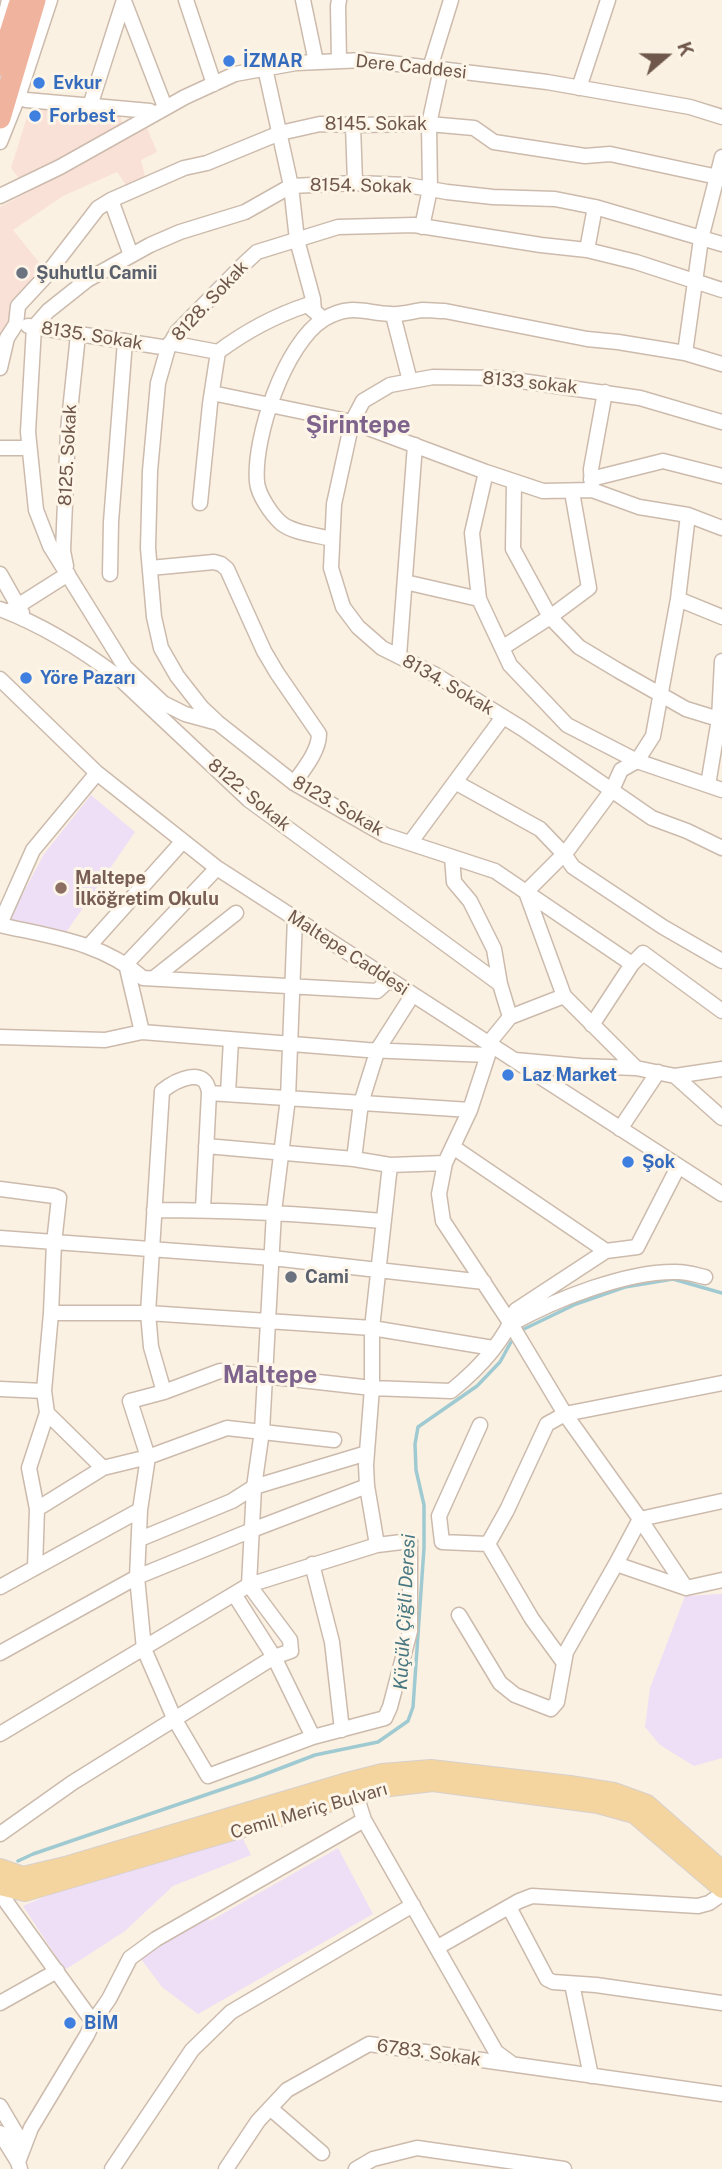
<!DOCTYPE html>
<html>
<head>
<meta charset="utf-8">
<style>
	body { margin:0 }
	#map { position:relative; width:722px; height:2169px; overflow:hidden; background:#faf1e2; font-family:"Public Sans",sans-serif }
	canvas { display:block }
	.north { position:absolute; left:631px; top:21px; width:70px; height:70px; -webkit-text-stroke:5px #fdf5e8; paint-order:stroke; rotate:70deg; font-size:19px; font-weight:700; line-height:28px; text-align:center; color:#6f584b }
	.north::after { content:''; display:block; margin:auto; width:24px; height:32px; background:#6f584b; clip-path:polygon(50% 0,100% 100%,50% 72%,0 100%) }
</style>
</head>
<body>
<div id="map">
<canvas width="722" height="2169"></canvas>
<div class="north">K</div>
</div>
<script>
const ctx = document.querySelector('canvas').getContext('2d');
ctx.lineJoin = 'round';
function paint(path, color) { ctx.fillStyle = color; ctx.fill(path, 'evenodd'); }
function trace(path, color, width, dash) { ctx.strokeStyle = color; ctx.lineWidth = width; ctx.lineCap = dash ? 'butt' : 'round'; ctx.setLineDash(dash || []); ctx.stroke(path); }
function drawText(font, color, halo, rows, align = 'center') {
  ctx.font = font + ' "Public Sans",sans-serif'; ctx.lineWidth = 6; ctx.setLineDash([]); ctx.textBaseline = 'middle'; ctx.strokeStyle = halo; ctx.fillStyle = color; for (const [text, x, y, turn = 0] of rows) {
    ctx.save(); ctx.translate(x, y); ctx.rotate((+turn || 0) * Math.PI / 180); ctx.textAlign = isNaN(turn) ? turn : align; if (halo) ctx.strokeText(text, 0, 0); ctx.fillText(text, 0, 0); ctx.restore();
  }
}
paint(new Path2D(`
	M31 104 119 110 123 126 21 181 11 168Z
	M147 128 157 152 141 160 147 184 130 191 117 172 63 196 13 230 46 271 22 300 12 302 17 315 0 345V207Z`), '#fae1d7');
paint(new Path2D(`
	M91 795 135 832 65 934 7 923 44 854Z
	M720 1594H722V1758L694 1766 660 1745 645 1727 650 1688 685 1596Z
	M241 1835 251 1855 173 1886 125 1931 65 1970 23 1906 51 1894Z
	M338 1848 373 1914 198 2014 162 1987 141 1959 155 1947 207 1916 210 1921Z`), '#eedff6');
trace(new Path2D(`
	M524 1329 576 1304 625 1287 673 1279 722 1293
	M18 1861 33 1854 255 1778 315 1755 378 1742 408 1721 413 1707 424 1548V1505L416 1470 415 1444 418 1427 477 1386 500 1362 511 1342`), '#a0cad2', 3.5);
const minor = new Path2D(`
	M186 0 214 84
	M303 0 316 62
	M124 1 165 107
	M3 26 9 0
	M339 61 338 6 339 0
	M265 68 291 186 297 240 313 299 314 311
	M430 68 451 0
	M579 88 608 0
	M18 97 26 100 150 111
	M90 106 124 0
	M353 125 355 183
	M0 142 18 97 50 0
	M0 196 60 167 185 97 235 74 296 63 365 60 547 82 690 107 722 117
	M111 200 131 255
	M422 227 430 189 429 124 441 69
	M722 244 595 207 555 199 493 197 447 192 407 185 355 183 291 186 245 212 180 232 150 245 87 280 48 311 34 327 28 432 36 510 50 546 125 667 163 703 185 714 218 723 294 783 385 835 495 871 632 964 643 953 722 1011
	M587 250 595 207
	M393 315 410 381
	M28 326 168 348
	M170 343 218 352
	M685 353 701 239 722 157
	M0 368 7 338 16 324 18 306 44 278 98 208 111 200 184 168 207 163 280 133 320 124 353 125 429 124 474 128 494 142 585 156 610 154 722 178
	M212 393 352 422 486 472 543 491 592 490 639 507 688 515 722 528
	M722 422 640 398 500 378 433 377 390 385 363 401 352 422 334 504 331 568 343 607 358 627 382 648 434 674 523 729 652 818 687 831 722 848
	M0 448H29
	M486 472 472 533 479 599 510 665 567 725 637 761 722 790
	M591 479 663 461 722 476
	M514 482 513 549 550 617 579 647 619 671 686 709 722 720
	M592 488 591 469 605 392
	M200 503 210 404 218 352C246 331 274 316 307 305L320 316 322 320
	M332 539C317 535 293 533 281 523 272 515 258 495 257 482 253 438 285 343 324 319 351 303 365 313 391 314 402 315 413 311 423 310 430 310 438 311 445 311L587 339 618 342 685 353 722 364
	M66 566 63 551 68 430 78 335
	M150 568 214 562 221 564 227 569 264 651 277 673 319 734C319 751 304 769 294 783
	M0 574 22 613
	M110 574 111 522 125 341
	M405 582 479 599
	M678 599 722 617
	M0 609C42 625 81 649 117 676L249 800 500 984
	M8 612 68 574
	M502 648 550 617 589 588 572 492
	M399 656 415 445
	M0 679 97 773 217 868 722 1194
	M216 721 202 708 177 676 161 648 154 617 148 548 150 471 158 383 168 348 177 332 245 263 257 252 338 227 414 225 541 245 587 250 636 262 722 290
	M455 782 540 829 564 854 573 867 663 927 722 961
	M708 785 719 719 722 661
	M410 843 503 717
	M452 857 454 882 470 901 494 949 500 984 510 1017
	M0 924 33 850 97 773
	M0 925C53 937 101 942 143 978L377 991 389 980
	M89 946 183 841
	M154 978 236 913
	M564 996 636 1068
	M592 1025 632 964
	M142 1032 367 1050 488 1055 470 1110 445 1163 439 1194 443 1221 511 1324 565 1414 640 1519 686 1588
	M0 1037 105 1040 142 1032 126 964 217 868
	M488 1044 510 1017 564 996 526 892 567 851 612 790 621 770 637 761 653 736 678 599 688 515
	M515 1060 581 1066 636 1068 675 1076 722 1069
	M675 1076 722 1118
	M228 1093 231 1040
	M620 1129 658 1072
	M206 1146 354 1159 390 1165 372 1328V1388L366 1465 367 1486 377 1545
	M453 1147 606 1251 637 1247 678 1167
	M354 1159 361 1103 378 1049 408 1002
	M389 1175 390 1165 445 1163
	M0 1189 54 1196 59 1198 54 1243 51 1313 44 1391 47 1413 29 1468 37 1509 35 1568
	M203 1209 209 1093 470 1110
	M154 1210C230 1210 306 1214 382 1221
	M0 1238 272 1258 484 1282
	M51 1313H148L372 1328 493 1348
	M511 1324C554 1300 628 1270 678 1272 687 1272 696 1275 705 1277
	M0 1389 44 1391
	M164 1392 151 1347 148 1313 162 1091C176 1080 206 1065 209 1093
	M47 1413 103 1468
	M480 1425 439 1516 442 1542 488 1544
	M37 1509 103 1468 148 1457 227 1428 334 1440
	M140 1539 232 1501 254 1487 367 1453
	M488 1544 507 1510 547 1424 565 1414 722 1383
	M488 1544 532 1619 564 1663
	M312 1564 332 1642 342 1730
	M616 1564 640 1519 722 1501
	M0 1587 140 1510
	M686 1588 722 1580
	M234 1594 274 1657 313 1737
	M459 1615 500 1683 515 1695 551 1709 557 1702 566 1652 616 1564 686 1588
	M0 1653 137 1577 252 1530 367 1486
	M0 1734 249 1585 377 1545 410 1541V1631L390 1707 385 1718 313 1737 208 1776 175 1720 144 1649 137 1577 140 1510 148 1457 130 1401 164 1392 220 1371 372 1388 451 1391C477 1370 504 1342 516 1310L606 1251
	M356 1795 364 1820 496 2052 511 2063
	M0 1834 72 1783 274 1657 291 1651 290 1640 249 1585 254 1487 262 1431 274 1212 288 1098 295 918
	M0 1887 7 1903 93 2022 87 2035 31 2128 18 2162 20 2169
	M509 1907 547 1979 553 1982 596 1985 722 2003
	M438 1947 519 1901 532 1896 698 1906 709 1903 722 1894
	M572 1984 591 2076
	M0 2003 57 1971
	M93 2022 109 1999 130 1958 156 1939 364 1820
	M0 2106 23 2145
	M270 2108 322 2153
	M0 2133 18 2162
	M112 2169 192 2050 231 2012 413 1905
	M226 2169 258 2121 287 2090 369 2044 722 2094
	M356 2169 373 2159 417 2148 564 2169`);
const major = new Path2D(`
	M0 1868 23 1876 65 1866 343 1783 382 1773 431 1769 570 1785 614 1792 647 1804 722 1870
	M0 1886 25 1892 356 1795 382 1788 433 1782 598 1804 634 1814 722 1889`);
const highway = new Path2D(`
	M0 65 19 5
	M0 118 35 0`);
trace(minor, '#ccbbad', 17);
trace(major, '#d7d0cd', 20);
trace(highway, '#d7d0cd', 24);
trace(minor, '#fff', 14);
trace(major, '#f4d59f', 18);
trace(highway, '#f0b39e', 21);
for (const [x, y, r, color] of [
	[229,61,7,"#3f7fe0"],
	[39,83,7,"#3f7fe0"],
	[35,116,7,"#3f7fe0"],
	[22,273,7,"#6b7280"],
	[26,678,7,"#3f7fe0"],
	[61,888,7,"#8d6e63"],
	[508,1075,7,"#3f7fe0"],
	[628,1162,7,"#3f7fe0"],
	[291,1277,7,"#6b7280"],
	[70,2023,7,"#3f7fe0"]
]) { const dot = new Path2D(); dot.arc(x, y, r, 0, 2 * Math.PI); ctx.fillStyle = color; ctx.fill(dot); trace(dot, '#fdf5e8', 2.5); }
drawText('bold 18px', '#366cbe', '#fdf5e8', [
	["İZMAR",243,61],
	["Evkur",53,83],
	["Forbest",49,116],
	["Yöre Pazarı",40,678],
	["Laz Market",522,1075],
	["Şok",642,1162],
	["BİM",84,2023]
], 'left');
drawText('18px', '#6f584b', '#fdf5e8', [
	["Dere Caddesi",411,67,6],
	["8145. Sokak",376,124],
	["8154. Sokak",361,186,1],
	["8128. Sokak",210,301,-47],
	["8135. Sokak",92,336,9],
	["8133 sokak",530,383,6],
	["8125. Sokak",68,455,-87],
	["8134. Sokak",448,685,30],
	["8122. Sokak",249,795,40],
	["8123. Sokak",338,806,30],
	["Maltepe Caddesi",348,953,33],
	["Cemil Meriç Bulvarı",309,1811,-16],
	["6783. Sokak",429,2053,8]
]);
drawText('bold 18px', '#5b616d', '#fdf5e8', [
	["Şuhutlu Camii",36,273],
	["Cami",305,1277]
], 'left');
drawText('bold 18px', '#785e54', '#fdf5e8', [
	["Maltepe",75,878],
	["İlköğretim Okulu",75,899]
], 'left');
drawText('italic 19px', '#477781', '#fdf5e8', [
	["Küçük Çiğli Deresi",405,1612,-87]
]);
drawText('bold 24px', '#7e638c', '#fdf5e8', [
	["Şirintepe",358,426],
	["Maltepe",270,1376]
]);
</script>
</body>
</html>
